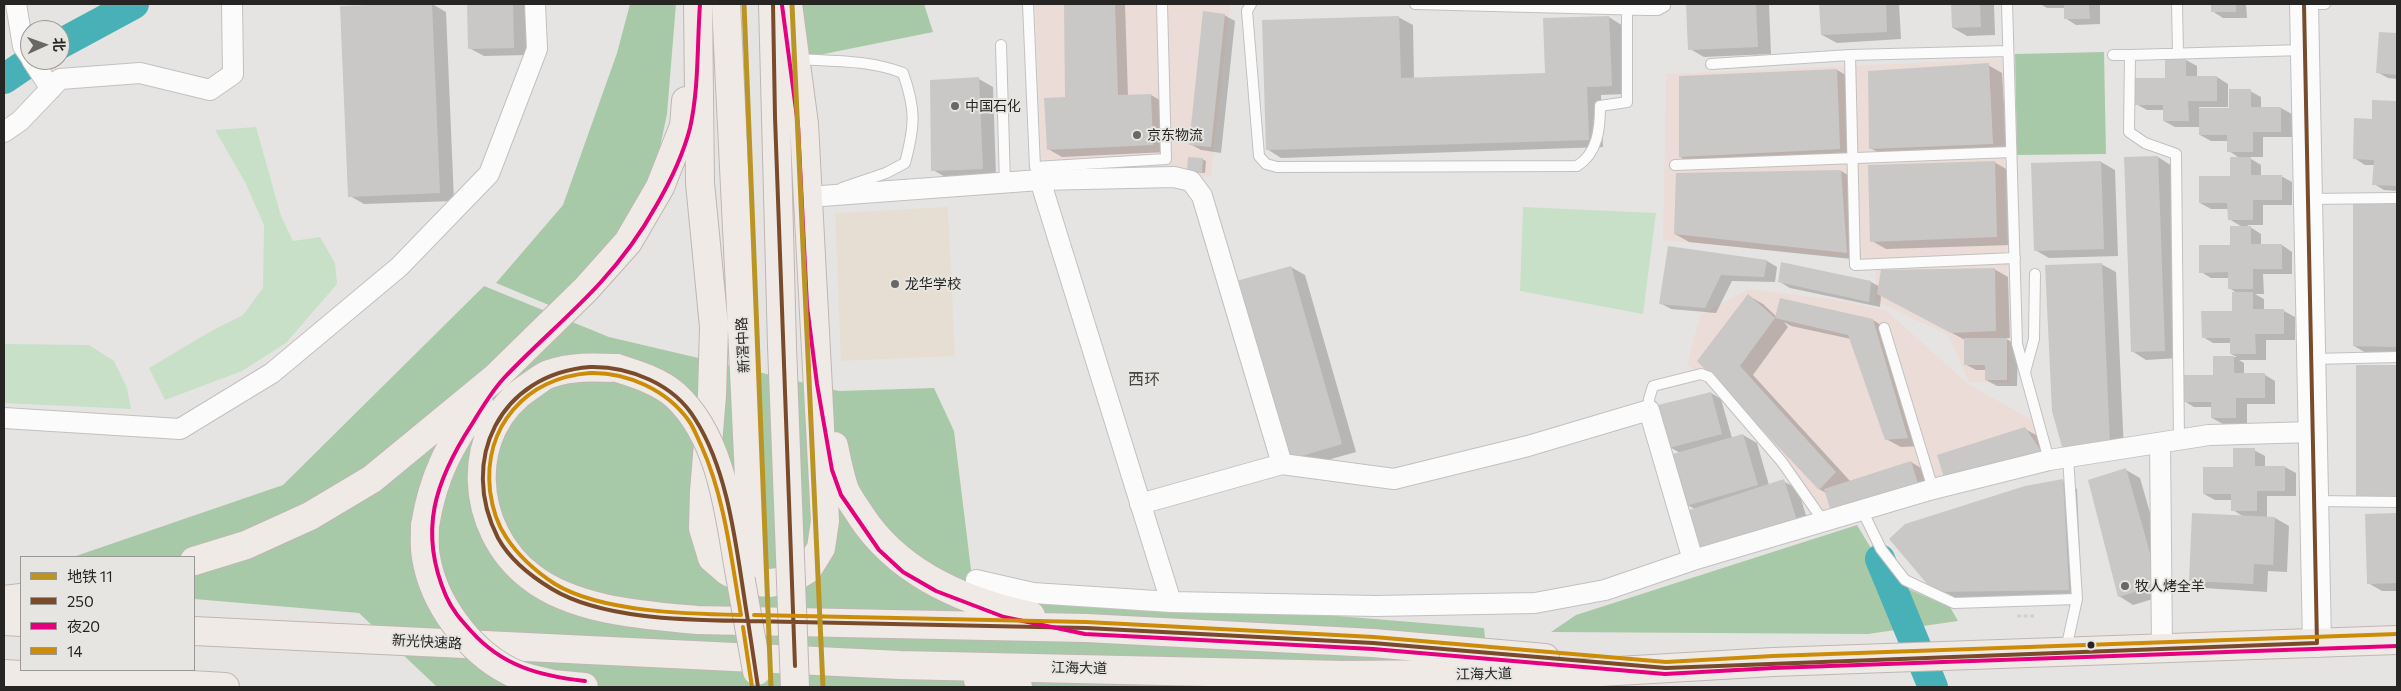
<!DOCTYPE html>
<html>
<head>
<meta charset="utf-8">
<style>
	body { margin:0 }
	#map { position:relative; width:2401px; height:691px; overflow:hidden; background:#e6e4e2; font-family:Commissioner,"Noto Sans SC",sans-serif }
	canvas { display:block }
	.frame { position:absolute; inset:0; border:5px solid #262524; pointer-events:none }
	.legend { position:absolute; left:20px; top:556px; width:175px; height:115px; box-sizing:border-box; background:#e7e5e1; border:1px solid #9a9895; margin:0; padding:6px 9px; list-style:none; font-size:15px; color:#262524 }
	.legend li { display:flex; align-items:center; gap:10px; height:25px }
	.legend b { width:25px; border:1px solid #9a9895 }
	.north { position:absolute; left:20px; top:20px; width:50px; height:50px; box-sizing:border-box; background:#e7e5e1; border:1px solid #9a9895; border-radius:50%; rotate:88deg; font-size:14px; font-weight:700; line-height:20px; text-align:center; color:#262524 }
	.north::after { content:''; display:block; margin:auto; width:18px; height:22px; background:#696866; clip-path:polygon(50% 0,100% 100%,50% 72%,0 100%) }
</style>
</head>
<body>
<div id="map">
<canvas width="2401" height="691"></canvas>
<div class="frame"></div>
<ul class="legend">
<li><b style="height:6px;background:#ba9525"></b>地铁 11</li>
<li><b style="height:6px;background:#7a4b2a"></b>250</li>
<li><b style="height:6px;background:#e5007d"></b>夜20</li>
<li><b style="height:6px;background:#cd8c07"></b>14</li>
</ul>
<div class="north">北</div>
</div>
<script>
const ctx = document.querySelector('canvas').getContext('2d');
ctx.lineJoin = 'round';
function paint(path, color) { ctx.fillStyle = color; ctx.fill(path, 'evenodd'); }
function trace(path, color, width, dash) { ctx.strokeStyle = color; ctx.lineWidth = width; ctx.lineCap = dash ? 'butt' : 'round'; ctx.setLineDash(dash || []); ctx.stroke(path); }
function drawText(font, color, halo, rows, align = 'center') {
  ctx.font = font + ' Commissioner,"Noto Sans SC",sans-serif'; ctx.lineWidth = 4; ctx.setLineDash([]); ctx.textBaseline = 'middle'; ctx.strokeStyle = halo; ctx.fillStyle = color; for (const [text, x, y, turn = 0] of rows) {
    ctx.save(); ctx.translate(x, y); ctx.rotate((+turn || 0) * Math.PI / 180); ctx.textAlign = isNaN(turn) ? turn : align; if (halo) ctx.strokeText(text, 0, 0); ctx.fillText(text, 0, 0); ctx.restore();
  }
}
paint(new Path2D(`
	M1035 4H1230L1211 177 1041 159Z
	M2002 59 2010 383 1969 382 1948 335 1875 301 1876 269 1850 270 1849 258 1663 240 1666 74Z
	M1748 289 1838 300 1887 311 1968 384 2032 420 2043 456 1821 521 1765 443 1709 380 1687 365 1700 315Z`), '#ebdcd8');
paint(new Path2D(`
	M948 207 955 356 841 361 835 213Z`), '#e7ded3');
paint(new Path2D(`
	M256 127 281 216 293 241 320 237 335 263 337 284 286 343 242 371 165 400 149 368 213 330 243 315 263 288 264 225 245 182 215 130Z
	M1523 207 1656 213 1643 314 1520 291Z
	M4 344 89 345 114 361 127 388 131 409 4 403Z`), '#c8e0c7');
paint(new Path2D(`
	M630 4H676L667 114 650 194 556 308 496 283 563 205 617 53Z
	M802 4H924L933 32 804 58Z
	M2104 52 2106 154 2017 155 2015 54Z
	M484 286 609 337 839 391 934 388 954 431 973 586 1484 628 1490 687H437L359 613 194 599V557H73L283 485Z
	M1857 525 1883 568 1906 588 1950 607 1958 621 1868 634 1551 632 1576 615Z`), '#a8c9a8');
paint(new Path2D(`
	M432 4 446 12 454 201 364 204 350 196 341 7Z
	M468 4H527L528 55 484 56 469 48Z
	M1066 4H1125L1128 96 1151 95 1165 103 1167 152 1062 157 1048 149 1066 98Z
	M1687 4H1769L1771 54 1704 57 1690 49Z
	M1820 4H1899L1901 39 1837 43 1822 35Z
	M1952 4H1994L1995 35 1967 36 1953 28Z
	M2040 4H2129V5H2100V24L2076 25 2065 18V8H2047Z
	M2212 4H2246L2247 18H2223L2212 11Z
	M1224 15 1235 21 1221 153 1201 150 1190 144Z
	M1398 17 1413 25 1414 79 1546 75 1544 19 1609 17 1623 26 1626 94 1601 95 1603 147 1281 158 1267 149Z
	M2380 33 2397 34V79L2388 78 2377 72Z
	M2166 60H2186L2197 66V77H2217L2228 84V107H2199V109H2231L2250 91 2261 97V108H2281L2292 114V137H2263V157H2248L2261 165V176H2281L2292 182V205H2263V225H2247L2261 234V245H2282L2292 252V274H2263L2264 294H2255L2264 299V311H2284L2295 317V340H2266V360H2239L2244 363V375H2265L2275 381V404H2247V424H2223L2212 418V407H2194L2184 401 2214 376V357H2237L2231 354V343H2213L2203 337 2234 312 2237 293 2229 288V278H2211L2201 272 2231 247 2244 228 2229 219V209H2211L2200 203 2231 177 2241 159 2229 151V141H2211L2200 135V127H2175L2164 121V110H2147L2136 104 2167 79Z
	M1988 65 2002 73 2007 151 1885 156 1870 148Z
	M1837 70 1851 78 1853 156 1694 165 1680 157Z
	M979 79 993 87 996 176 947 178 933 170Z
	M2397 81V99L2396 98Z
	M2374 101 2397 102V191L2384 190 2374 184 2375 165H2365L2354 158 2373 120Z
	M2158 157 2172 166 2178 358 2146 360 2132 351Z
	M1202 159 1206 161 1205 173 1191 172Z
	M1994 162 2008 170 2011 245 1886 249 1872 241Z
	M2101 162 2115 170 2118 256 2049 258 2035 250Z
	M1841 171 1855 179 1861 260 1689 242 1675 234Z
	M2354 205 2397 206V354H2368L2354 346Z
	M1669 247 1767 261 1777 267 1775 282 1732 281 1716 313 1671 309 1660 303Z
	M2101 264 2116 272 2124 452 2078 454 2063 446Z
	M1291 267 1305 275 1356 452 1303 467 1289 459Z
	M1994 269 2008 277 2010 338H2005L2018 346 2017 386H1997L1986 380V370H1976L1965 364V340L1881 295 1880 307 1790 288 1780 282H1871L1880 287Z
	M1749 296 1763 304 1777 317 1873 320 1887 329 1922 446 1901 447 1886 439 1851 339 1791 326 1784 322 1788 327 1753 375 1850 481 1911 462 1921 468 1929 493H1826L1819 489 1699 361Z
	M2357 366H2397V505Z
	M1711 393 1721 399 1732 438 1743 435 1757 443 1769 485 1783 481 1798 489 1811 532 1695 509 1687 505 1680 453 1670 447Z
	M2025 429 2036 435 2051 457 1938 456Z
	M2254 450 2265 456V467H2285L2296 473V496H2267V518H2275L2289 526 2287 572 2268 571 2267 592 2204 588 2190 580 2244 517 2233 510V500H2215L2204 494Z
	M2126 470 2140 478 2173 593 2133 605 2119 596Z
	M2062 480 2077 489 2082 597 1949 599 1934 591Z
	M2397 514V591H2382L2368 583 2366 515Z`), '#0003');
trace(new Path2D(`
	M60 44 134 4
	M4 79 32 60
	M1880 559 1933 687`), '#47b1b7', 30);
paint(new Path2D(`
	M395 4H432L440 193 348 197 340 6Z
	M467 4H513L514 48 468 49Z
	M1064 4H1115L1118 95 1151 94 1153 145 1047 150 1044 98 1065 97Z
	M1686 4H1756L1758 47 1688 50Z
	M1819 4H1886L1887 32 1821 35Z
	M1951 4H1980L1981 27 1952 28Z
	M2064 4H2089L2090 19H2064Z
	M2211 4H2236V12H2211Z
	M1203 11 1225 14 1211 147 1189 145Z
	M1399 16 1401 78 1545 73 1543 18 1609 16 1612 86 1587 87 1589 140 1266 150 1262 20Z
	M2379 32 2397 33V75L2376 73Z
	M2186 58V76H2217V101H2188L2189 121H2163V105H2135L2134 78H2165V59Z
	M1989 63 1993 144 1869 149 1868 71Z
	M1837 69 1840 149 1679 157V76Z
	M979 77 983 169 931 171 930 80Z
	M2229 89H2251V107H2281V132H2253V152H2227V135H2199V108H2229Z
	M2372 100 2397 101V186L2372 185 2374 160 2353 159 2354 118 2372 119Z
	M2158 156 2165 351 2131 352 2124 157Z
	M1188 157 1203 158 1202 172 1187 171Z
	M2230 157H2251V175H2282V200H2253V220H2228L2227 203H2199V176H2230Z
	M1995 161 1997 237 1870 242 1868 165Z
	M2101 161 2104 249 2034 251 2031 163Z
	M1841 170 1847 253 1674 234 1676 173Z
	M2353 203 2397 204V347L2353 346Z
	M2230 226H2251V244H2282V269H2253V289H2228V272L2199 273V245H2230Z
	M1668 246 1767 260 1764 277 1721 275 1705 308 1659 304Z
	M1781 262 1871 281 1869 302 1778 282Z
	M2102 263 2110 445 2062 447 2052 411 2045 265Z
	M1291 266 1342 444 1288 460 1236 281Z
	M1995 268 1996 331 1951 333 1877 294 1881 270Z
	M2232 292H2253V309H2284V334H2255L2256 354H2230V338H2202L2201 311H2232Z
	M1748 294 1775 318 1740 366 1836 472 1819 490 1697 361Z
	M1780 298 1873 319 1908 438 1885 440 1848 335 1775 318Z
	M1964 338H2007V380H1985V365H1964Z
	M2213 356H2234V373H2265V398H2236V418H2211V402H2182V375H2213Z
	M2356 365H2397V497H2356Z
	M1711 392 1722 434 1669 448 1658 405Z
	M2025 427 2041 451 1945 481 1937 455Z
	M1743 434 1758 485 1686 506 1673 454Z
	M2233 448H2255V466H2285V491H2257V511H2231V494H2203V467H2233Z
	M1911 461 1919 487 1832 515 1824 489Z
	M2126 468 2159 585 2118 597 2088 480Z
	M1784 479 1798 524 1700 555 1686 511Z
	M2063 479 2069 590 1934 592 1889 539 1905 524 2025 486Z
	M2192 513 2275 517 2273 565 2254 564 2253 584 2189 581Z
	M2397 513V583L2367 584 2365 514Z`), '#cac8c6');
const lane = new Path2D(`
	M1028 4 1035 167 1166 159 1162 4
	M1251 4 1247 11 1259 156 1266 164 1277 167 1577 166C1598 153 1600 128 1600 106L1627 102V9
	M1415 4 1648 10H1658L1665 6V4
	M2007 4 2017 344 2049 460
	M2177 4 2178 53
	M2304 4H2325
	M1001 45 1005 183
	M1850 55 1855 265 2015 258
	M2113 55H2130
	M798 59C833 61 870 60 903 73 916 110 915 125 905 163L886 173 842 188
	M1711 64 1850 55 2008 51
	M1675 165 2011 152
	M2308 199 2397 198
	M1884 328 1933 489
	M2313 359 2397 357
	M2025 372 2034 339 2035 274
	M1649 410V399L1653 386 1701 374 1709 377 1782 462 1824 522
	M2179 440 2176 154 2145 143 2129 132 2130 55 2303 50
	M2316 501 2397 502
	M1862 510 1881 549 1905 580 1954 603 2077 599
	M2066 649 2077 599 2068 457`);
const street = new Path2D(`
	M16 4 23 46 30 56
	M32 60 51 89
	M4 132 20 121 60 79 140 73 210 90 233 74 232 4
	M808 197 1040 180 1174 177 1191 181 1202 196 1282 464 1394 479 1528 446 1649 410 1693 560
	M4 418 180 429 272 373 399 267 489 174 537 49 535 4
	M2160 443 2162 648
	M1140 504 1282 464
	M976 580 1033 593 1171 602 1040 180
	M1171 602 1376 606 1535 603 1605 590 1693 560 1933 489 2049 460 2209 435 2312 432`);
const secondary = new Path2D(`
	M2304 4 2317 643`);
const highway = new Path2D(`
	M698 4 700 183 714 327 712 395 704 492 703 528 712 558 727 571 746 581 770 583 790 580 808 569 821 548 825 521 804 124 788 4
	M726 4 743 350
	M773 4 782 346
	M617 368C593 367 572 366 549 374 543 376 536 382 530 386 462 430 469 530 531 577 575 611 644 615 697 620L1086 628 1373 643 1545 658
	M834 446C837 461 840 476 845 490 849 499 856 508 861 516 899 574 965 602 1031 616
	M425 526C433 475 450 445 479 403
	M194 561 246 545 310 516 372 479 496 377 586 289 628 242 660 187 684 126 686 101
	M4 600 21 598
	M4 621 21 622
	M194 631 900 665 1344 675 1583 673 1773 662 2397 640
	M4 674 225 687
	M978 680 1018 687
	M553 684 584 687`);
trace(lane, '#c2c1c0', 12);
trace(street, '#c2c1c0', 22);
trace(secondary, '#c2c1c0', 30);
trace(highway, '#beb7b3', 30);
trace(new Path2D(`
	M2017 616H2036`), '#d1d0cf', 3, [4, 2.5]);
trace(lane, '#fbfbfb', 10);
trace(street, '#fbfbfb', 20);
trace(secondary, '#fbfbfb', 28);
trace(highway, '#f0eae7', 28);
const highwayBridge = new Path2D(`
	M782 346 795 687
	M743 350 753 563
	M617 368C636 374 659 381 675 395 721 437 729 511 739 570 745 603 751 637 757 671
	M425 526C425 536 424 547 426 557 433 602 468 650 509 671 522 678 538 680 553 684`);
trace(highwayBridge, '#beb7b3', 30, []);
trace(highwayBridge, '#f0eae7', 28);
trace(new Path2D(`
	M773 4 775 117 795 666
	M590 367C629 366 674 384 695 419 731 475 737 557 748 621 691 620 603 620 552 589 532 577 510 560 498 538 458 460 500 374 590 367Z
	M748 621 1086 628 1373 643 1666 668 2317 643 2304 4
	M748 621 758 687`), '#7a4b2a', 4);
trace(new Path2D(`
	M782 5 798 125 807 306 817 384 832 470 841 495 879 550 903 572 936 591 1004 617 1085 634 1373 649 1665 674 1773 668 2397 646
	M585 681C540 676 502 666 471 631 461 620 452 610 446 596 418 531 435 481 472 424 482 408 491 392 504 378 535 345 570 316 601 282 622 259 641 233 656 206 670 182 683 155 690 128 699 88 697 45 700 4`), '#e5007d', 4);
trace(new Path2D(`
	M590 373C627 372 667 390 689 421 694 428 697 437 701 445 725 498 731 558 741 615 687 614 601 612 555 584 535 571 519 557 506 537 497 524 492 506 490 491 483 426 526 378 590 373Z
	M754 615 1086 622 1374 637 1666 662 1773 656 2397 634
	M743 627 752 687`), '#cd8c07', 4);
trace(new Path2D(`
	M744 4 771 687
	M792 4 823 687`), '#ba9525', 5);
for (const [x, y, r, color] of [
	[955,106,5,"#696866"],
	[1137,135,5,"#696866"],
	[895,284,5,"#696866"],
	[2125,586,5,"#696866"],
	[2091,645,4.5,"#262524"]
]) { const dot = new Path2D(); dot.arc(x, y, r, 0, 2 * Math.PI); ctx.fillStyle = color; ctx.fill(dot); trace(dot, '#e7e5e1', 2); }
drawText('14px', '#262524', '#e7e5e1', [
	["中国石化",965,106],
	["京东物流",1147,135],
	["龙华学校",905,284],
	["牧人烤全羊",2135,586]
], 'left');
drawText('14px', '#262524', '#e7e5e1', [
	["新滘中路",743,345,-93],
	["新光快速路",427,642,3],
	["江海大道",1079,668,1],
	["江海大道",1484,674,-1]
]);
drawText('16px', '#484643', '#e7e5e1', [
	["西环",1144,380]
]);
</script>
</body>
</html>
